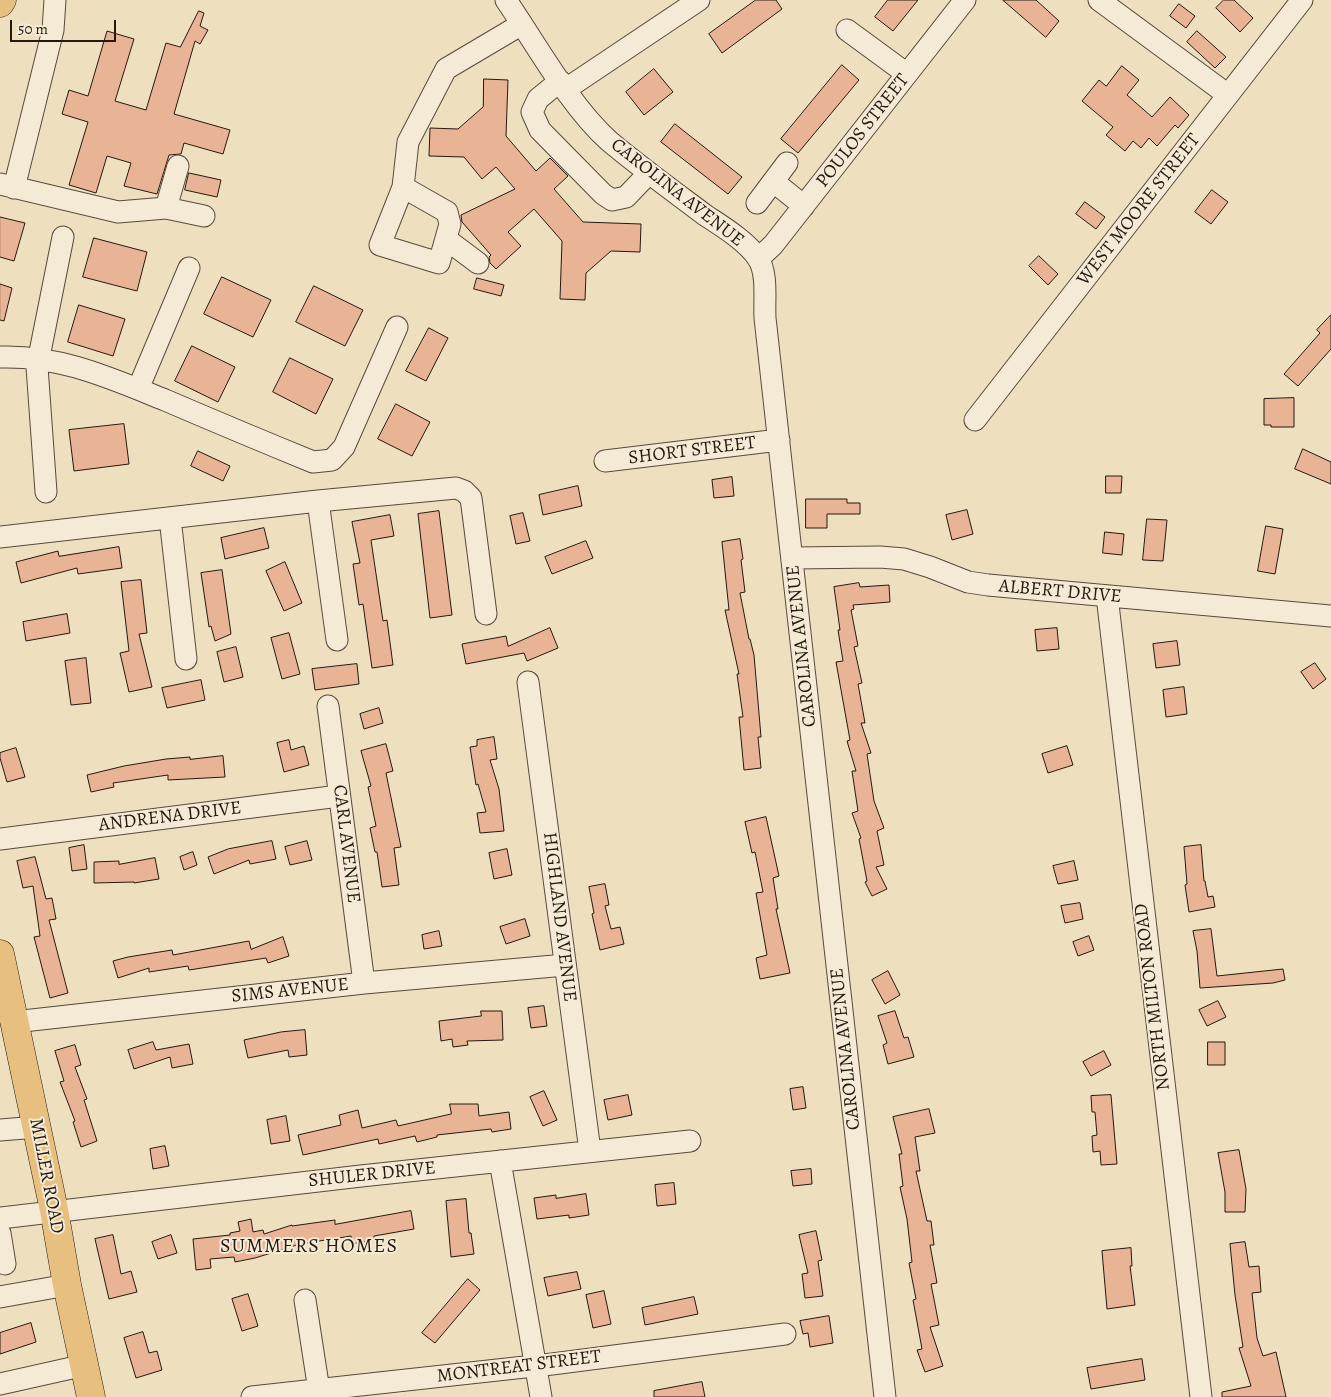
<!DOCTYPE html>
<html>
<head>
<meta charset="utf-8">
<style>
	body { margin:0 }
	#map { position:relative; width:1331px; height:1397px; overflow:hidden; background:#eedfbf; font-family:Alegreya,serif }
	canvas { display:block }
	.scale { position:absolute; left:10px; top:20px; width:106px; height:22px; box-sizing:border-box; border:2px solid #25180f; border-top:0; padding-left:6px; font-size:15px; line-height:18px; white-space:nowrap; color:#25180f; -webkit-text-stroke:4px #f4ead5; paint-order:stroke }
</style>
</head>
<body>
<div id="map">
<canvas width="1331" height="1397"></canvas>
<div class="scale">50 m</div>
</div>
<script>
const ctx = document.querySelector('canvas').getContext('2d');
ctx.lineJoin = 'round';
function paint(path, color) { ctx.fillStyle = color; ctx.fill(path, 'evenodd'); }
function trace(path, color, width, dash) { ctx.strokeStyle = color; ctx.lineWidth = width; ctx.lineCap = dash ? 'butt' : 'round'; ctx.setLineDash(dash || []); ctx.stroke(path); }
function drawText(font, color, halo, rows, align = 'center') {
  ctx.font = font + ' Alegreya,serif'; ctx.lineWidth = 4; ctx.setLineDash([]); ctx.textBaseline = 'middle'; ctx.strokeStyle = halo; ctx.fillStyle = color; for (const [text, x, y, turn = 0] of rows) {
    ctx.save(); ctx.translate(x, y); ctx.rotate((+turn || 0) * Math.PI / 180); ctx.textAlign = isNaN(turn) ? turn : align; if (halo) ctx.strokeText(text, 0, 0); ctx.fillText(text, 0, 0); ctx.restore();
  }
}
const building = new Path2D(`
	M756 0H776L782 9 722 53 709 34Z
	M888 0H918L893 31 875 17Z
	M1003 0H1036L1059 21 1046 37Z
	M1224 0H1234L1253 18 1240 32 1216 8Z
	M1179 4 1195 16 1186 28 1170 16Z
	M199 11 204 13 200 26 208 30 200 44 195 41 174 114 230 130 223 154 184 143 181 154 169 155 157 194 124 186 131 163 107 156 96 193 69 185 88 122 62 114 69 90 88 96 107 31 134 39 115 101 146 110 166 43 180 47Z
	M1197 31 1226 57 1215 68 1187 42Z
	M842 65 859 80 798 153 781 139Z
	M1122 66 1139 80 1127 95 1152 117 1170 97 1189 115 1178 128 1175 125 1157 146 1149 138 1141 148 1133 141 1125 151 1106 135 1113 127 1082 101 1099 80 1106 86Z
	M654 69 673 92 644 115 626 92Z
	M484 79 508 80 506 136 536 171 550 158 568 176 554 189 583 222 641 224 640 252 611 251 586 273 585 300 560 299 562 241 534 209 508 232 521 246 496 269 490 263 489 257 491 255 462 222 461 215 515 189 496 167 482 179 464 157 429 156 430 128 458 129 483 107Z
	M675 124 742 177 728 194 661 142Z
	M189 173 221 180 217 197 185 190Z
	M1212 190 1228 202 1211 224 1195 212Z
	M1085 202 1105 217 1096 229 1076 214Z
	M0 217 25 223 14 261 0 257Z
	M94 238 147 252 137 291 83 277Z
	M1039 256 1058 274 1048 285 1029 266Z
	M222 277 271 300 253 337 204 314Z
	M477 278 504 285 501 296 474 289Z
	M0 284 12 288 4 321 0 320Z
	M314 286 363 310 345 346 296 322Z
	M79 305 125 319 113 356 68 342Z
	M1331 315V349L1298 386 1284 374 1320 333 1317 330Z
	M429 328 448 338 426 381 406 371Z
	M192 346 235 367 218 402 175 381Z
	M290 358 333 379 316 414 273 392Z
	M1294 398V427H1271V425H1264V399Z
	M396 404 430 422 412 456 378 439Z
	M124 424 129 464 74 471 69 430Z
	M1303 449 1331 462V484L1295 469Z
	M198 451 230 466 223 481 191 466Z
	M1106 476H1122L1121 493H1106Z
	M732 477 734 496 714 498 712 480Z
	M578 486 582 506 543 515 539 495Z
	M806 499H847V503H860V514H827V528H806Z
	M967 510 973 534 952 540 946 515Z
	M439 511 452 615 430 618 418 514Z
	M523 513 530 541 516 544 510 516Z
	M390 515 394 536 371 540 383 621 387 620 393 665 372 668 363 604 359 605 353 564 360 563 352 522Z
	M1147 519 1167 520 1163 561 1143 560Z
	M1266 526 1283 529 1275 574 1258 571Z
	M264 528 269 548 225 559 221 538Z
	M1105 532 1124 534 1122 555 1103 553Z
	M740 539 743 559 741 560 745 592 740 593 749 639H750L754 655 761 737H758L761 768 744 770 739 717H743L737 674H739L725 610H729L722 542Z
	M586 541 593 558 552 574 545 557Z
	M119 547 122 568 78 574 77 568 21 583 16 562 58 551 59 556Z
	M285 562 302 603 284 611 266 571Z
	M222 570 231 634 215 641 211 626 209 627 201 573Z
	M141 580 147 633 139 634 152 687 129 692 120 653 129 651 121 582Z
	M859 583 860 587 889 585 890 602 853 605 854 609 851 610 858 646 854 647 862 683 858 684 865 723H861L871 753 867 754 874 801 884 828 877 831 884 865 876 867 887 889 872 896 865 882 867 881 859 839 861 838 852 813 858 811 852 771H856L847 741 850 740 836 662 843 661 838 630H840L834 587Z
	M67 614 70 633 26 641 23 622Z
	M550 628 558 648 527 661 524 653 466 664 462 644 506 636 508 646Z
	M1057 628 1059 649 1037 651 1035 630Z
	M289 633 300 674 282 679 271 638Z
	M1177 641 1180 665 1156 668 1153 644Z
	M236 647 243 677 224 682 217 652Z
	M86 658 91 703 71 705 65 661Z
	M1315 663 1326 679 1313 689 1301 672Z
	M357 664 359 684 315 690 312 669Z
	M201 680 205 700 167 708 162 688Z
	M1184 687 1187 714 1166 717 1163 690Z
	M379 708 383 723 364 729 360 714Z
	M494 737 497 759 490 760 499 789 504 831 480 833 477 813 486 812 478 784 476 785 470 747 477 746V740Z
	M289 740 291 750 304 746 309 765 284 772 277 743Z
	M386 744 393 771 386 773 401 847 394 848 399 885 382 887 377 852H375L370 828 376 826 368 787 371 786 361 751Z
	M1067 746 1073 765 1048 773 1042 754Z
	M16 748 25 777 7 782 0 758V753Z
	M223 756 225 777 168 780V775L113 783 114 787 91 792 87 775 124 766 166 759 190 757V759Z
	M766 817 779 876 773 878 778 909H776L790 973 760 979 756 958 767 955 756 893 763 892 755 852 752 853 745 822Z
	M272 841 276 859 250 864 249 860 214 874 208 857 228 849Z
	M307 841 312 860 290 865 285 847Z
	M84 845 87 869 72 871 69 848Z
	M1201 845 1204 881H1205L1208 897 1213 896 1215 907 1189 912 1185 885 1187 884 1184 847Z
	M507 849 512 875 494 879 489 853Z
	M193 852 197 865 184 870 180 857Z
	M35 857 46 899 52 898 56 919 49 920 68 993 50 998 34 937 40 936 33 886 23 888 17 861Z
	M155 858 159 879 134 883V882L94 883V862L119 861V864Z
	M1074 861 1078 880 1058 884 1053 866Z
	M605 884 609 905 605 906 611 929 620 927 624 944 600 950 592 914 594 913 589 887Z
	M1080 903 1083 919 1065 923 1061 906Z
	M525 919 530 936 506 944 500 927Z
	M1211 929 1217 976 1283 969 1285 980 1273 983 1200 988 1197 951 1193 931Z
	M439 931 442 946 424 949 422 935Z
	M1089 936 1094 950 1078 956 1073 942Z
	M283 937 289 956 268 963 266 958 189 970 188 966 149 972V968L118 978 113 961 128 957 172 950 173 955 249 941 251 949Z
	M888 971 900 995 885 1004 872 980Z
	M1218 1001 1226 1017 1207 1026 1199 1010Z
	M544 1006 547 1026 531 1028 528 1008Z
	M481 1011H502L503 1040 467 1041 468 1045 453 1047 452 1039 441 1041 439 1021 481 1016Z
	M895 1011 904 1038 908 1037 914 1057 888 1064 883 1045 887 1043 878 1016Z
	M305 1030 307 1055 289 1057 288 1050 248 1058 244 1040 281 1032Z
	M153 1042 156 1050 189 1044 193 1064 172 1068 170 1057 134 1069 128 1050Z
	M1208 1042H1225V1065H1208Z
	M75 1045 81 1065 75 1067 87 1099 84 1100 97 1141 81 1147 73 1122 75 1121 60 1082 64 1081 55 1051Z
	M1104 1051 1111 1065 1091 1076 1083 1062Z
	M803 1087 806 1108 793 1110 790 1089Z
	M544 1091 557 1120 543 1126 530 1097Z
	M628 1095 632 1115 608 1120 604 1100Z
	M1111 1095 1117 1164 1101 1165 1100 1151 1093 1152 1092 1136 1097 1135 1095 1112H1092L1091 1096Z
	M450 1104H478L479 1116 509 1112 511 1129 492 1132 491 1129 437 1135V1137L417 1142 415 1136 379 1144 378 1139 303 1155 298 1135 341 1125 339 1115 358 1110 362 1128 396 1120 398 1126 451 1114Z
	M929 1109 935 1133 915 1137 920 1171H916L927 1221H931L934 1245H930L937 1283 931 1284 939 1325 930 1327 943 1366 925 1372 917 1350 922 1349 913 1300 916 1299 909 1263 912 1262 907 1219 900 1187 903 1186 899 1154H902L893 1117Z
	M286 1116 290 1141 271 1144 267 1120Z
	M165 1146 169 1166 153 1169 150 1149Z
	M1239 1150 1246 1189 1245 1212H1225V1192L1218 1153Z
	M811 1169 812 1184 793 1186 791 1171Z
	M674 1183 676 1204 657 1206 655 1185Z
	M586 1194 589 1215 569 1218V1215L537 1219 534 1198 556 1195V1198Z
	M466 1199 469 1233H471L474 1254 451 1257 446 1201Z
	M411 1211 414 1229 374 1236V1240L352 1244 351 1236 300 1244 255 1258 235 1262 234 1257 210 1259 211 1268 196 1270 193 1239 230 1235V1233L240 1231 238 1222 251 1219 253 1232 263 1230 264 1234 292 1225V1226L335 1220V1224Z
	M816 1231 822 1260 818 1261 823 1296 805 1298 802 1274 808 1273 799 1235Z
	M113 1235 121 1274 131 1271 137 1292 109 1299 95 1239Z
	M171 1235 177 1253 158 1259 152 1242Z
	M1245 1242 1249 1267 1259 1266 1261 1292 1252 1293 1257 1338 1263 1356 1276 1352 1286 1397H1222V1392L1251 1386 1239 1348 1243 1347 1235 1295 1230 1244Z
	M1131 1248 1132 1266H1130L1135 1305 1107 1309 1102 1251Z
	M577 1272 581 1289 548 1296 544 1278Z
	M468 1279 480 1290 435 1343 422 1333Z
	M604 1291 611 1324 593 1328 586 1295Z
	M248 1294 258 1326 242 1331 232 1299Z
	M694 1297 698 1314 645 1325 642 1308Z
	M829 1316 833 1343 810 1347 808 1333 803 1334 800 1321Z
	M31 1323 36 1342 0 1354V1333Z
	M143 1332 149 1353 157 1351 162 1370 136 1378 124 1338Z
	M1142 1359 1145 1380 1091 1389 1087 1368Z
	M702 1382 705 1397H654V1391Z`);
paint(building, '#e9b495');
trace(building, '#25180f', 1);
const minor = new Path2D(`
	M506 0C536 44 570 106 609 141 640 167 673 191 705 215 723 227 745 240 758 258 768 274 764 299 765 318L885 1397
	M1099 0 1228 95
	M847 30 907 74
	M560 81 538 99 532 112 540 130 603 194 612 200 626 197 649 173
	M566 89 699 0
	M774 182 804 206
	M0 184 118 212 166 208 178 166
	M403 187 447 212 450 224 439 263 380 245 403 187 408 142 446 69 522 24
	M14 188 53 30 55 0
	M757 203 787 163
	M166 208 204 216
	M446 239 478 263
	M758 259 773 245 965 0
	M0 357C60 355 110 378 165 400 214 421 264 442 313 462L332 460 344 447 397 327
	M138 389 189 268
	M975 420 1302 0
	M605 461 779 440
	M46 492 37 367 63 237
	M318 501 456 488 464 491 471 498 486 614
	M170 518 186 659
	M0 537 318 501 337 640
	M792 558 880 557 904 559 930 567 968 582 988 585 1331 616
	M1107 596 1201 1397
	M528 682 590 1151
	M328 706 364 983
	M0 839 339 796
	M14 1022 364 983 565 965
	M0 1130 37 1127
	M500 1161 541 1397
	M0 1218 361 1176 690 1141
	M0 1233 5 1264
	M0 1297 67 1285
	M305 1300 320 1397
	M0 1384 85 1365
	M252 1397 552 1364 785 1334`);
const major = new Path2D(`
	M0 3 2 0
	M0 954 54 1210 67 1285 91 1397`);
trace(minor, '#574a3b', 23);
trace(major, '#25180f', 29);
trace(minor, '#f4ead5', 21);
trace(major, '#e7c080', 28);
drawText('19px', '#25180f', '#f4ead5', [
	["POULOS STREET",863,131,-52],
	["CAROLINA AVENUE",677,193,38],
	["WEST MOORE STREET",1139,210,-52],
	["SHORT STREET",692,451,-7],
	["ALBERT DRIVE",1060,592,5],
	["CAROLINA AVENUE",802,646,-96],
	["ANDRENA DRIVE",170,817,-7],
	["CARL AVENUE",346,844,83],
	["HIGHLAND AVENUE",559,917,83],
	["SIMS AVENUE",290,991,-6],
	["NORTH MILTON ROAD",1153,997,-97],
	["CAROLINA AVENUE",846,1049,-96],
	["SHULER DRIVE",372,1175,-6],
	["MILLER ROAD",46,1176,79],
	["MONTREAT STREET",519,1367,-7]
]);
ctx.letterSpacing = '1px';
drawText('20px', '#25180f', '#f4ead5', [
	["SUMMERS HOMES",309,1247]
]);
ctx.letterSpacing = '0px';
</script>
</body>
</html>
